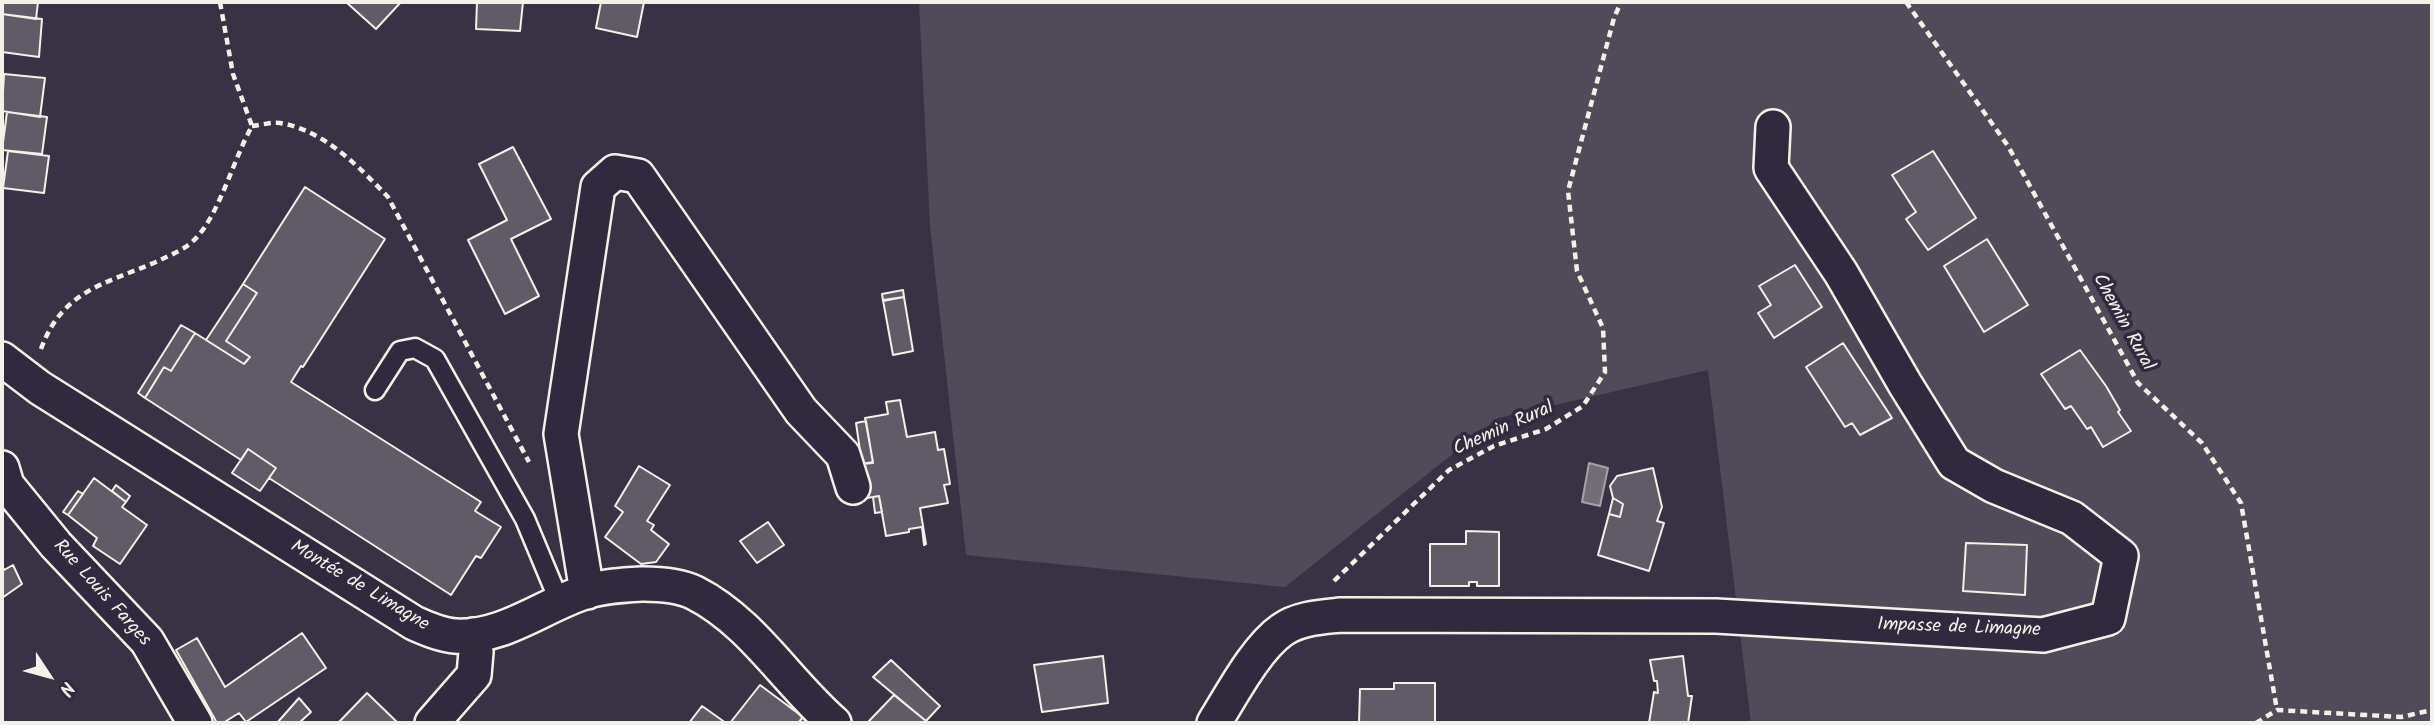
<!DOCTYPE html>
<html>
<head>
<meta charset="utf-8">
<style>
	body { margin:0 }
	#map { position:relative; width:2434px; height:725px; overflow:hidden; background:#373244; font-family:Kalam,sans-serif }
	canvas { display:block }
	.frame { position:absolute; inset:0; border:4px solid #f4f1e8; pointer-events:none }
	.north { position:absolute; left:14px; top:641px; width:70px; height:70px; -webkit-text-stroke:5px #2f2a3d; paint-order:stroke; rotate:126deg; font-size:19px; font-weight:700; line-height:28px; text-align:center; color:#f4f1e8 }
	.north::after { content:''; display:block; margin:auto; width:24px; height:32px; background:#f4f1e8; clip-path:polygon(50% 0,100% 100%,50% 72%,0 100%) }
</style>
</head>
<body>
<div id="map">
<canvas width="2434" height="725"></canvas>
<div class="frame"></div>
<div class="north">N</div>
</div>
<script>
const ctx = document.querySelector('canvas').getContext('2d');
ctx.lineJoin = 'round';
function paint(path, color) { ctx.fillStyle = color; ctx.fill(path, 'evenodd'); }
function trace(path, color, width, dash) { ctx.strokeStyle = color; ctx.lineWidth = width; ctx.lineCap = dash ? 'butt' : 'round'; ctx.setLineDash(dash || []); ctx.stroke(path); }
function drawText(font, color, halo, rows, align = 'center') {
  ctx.font = font + ' Kalam,sans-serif'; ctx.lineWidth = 7; ctx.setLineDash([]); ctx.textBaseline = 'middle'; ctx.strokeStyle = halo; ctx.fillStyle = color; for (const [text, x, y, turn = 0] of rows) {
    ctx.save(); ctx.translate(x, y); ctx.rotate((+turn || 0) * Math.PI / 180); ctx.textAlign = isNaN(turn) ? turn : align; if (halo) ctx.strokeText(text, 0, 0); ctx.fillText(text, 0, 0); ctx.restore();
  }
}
paint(new Path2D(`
	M919 2H2432V723H1751L1708 370 1498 418 1285 587 966 555 930 226Z`), '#504b59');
const water = new Path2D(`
	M1589 463 1608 468 1600 506 1582 502Z`);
paint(water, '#726e77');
trace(water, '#a6a2a4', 2);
const building = new Path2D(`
	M2 2H38L36 19 2 14Z
	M346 2H401L376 29Z
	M477 2H523L520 31 476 29Z
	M601 2H644L637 37 596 28Z
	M2 14 42 19 39 57 2 52Z
	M4 74 45 78 40 117 2 111Z
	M7 112 47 117 42 154 2 150Z
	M513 147 551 219 511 239 539 296 505 314 468 240 507 220 479 164Z
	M8 151 49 156 44 193 3 188Z
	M1933 151 1976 218 1928 250 1906 219 1916 212 1892 175Z
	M305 187 385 239 303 367 301 366 291 382 481 502 475 511 501 527 481 558 476 556 451 595 269 478 276 468 248 449 241 460 145 398 164 367 171 371 195 333 244 364 250 357 226 341 257 293 243 284Z
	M1987 239 2028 305 1984 332 1944 266Z
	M1795 265 1822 307 1774 338 1758 313 1771 305 1759 286Z
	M243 284 257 293 226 341 250 357 244 364 206 340Z
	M903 290 904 297 883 301 882 294Z
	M904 297 913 351 893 355 883 300Z
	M181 325 195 333 171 371 164 367 145 398 138 393Z
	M1843 343 1892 418 1860 435 1852 423 1845 427 1806 367Z
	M2080 350 2106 386 2120 410 2118 412 2131 431 2103 447 2091 427 2087 429 2071 406 2065 409 2041 374Z
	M900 400 907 437 935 432 938 450 944 449 950 484 944 485 948 503 920 508 926 544 924 545 922 527 909 529V532L886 536 879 496 861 499 856 465 873 462 865 418 888 414 886 402Z
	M866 421 873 463 862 464 856 423Z
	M248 449 276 468 260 491 232 473Z
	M639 466 670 485 647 521 654 525 651 530 669 544 656 562 641 564 605 537 623 512 615 506Z
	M1653 468 1662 507 1657 521 1664 523 1649 571 1598 555 1609 514 1620 517 1623 504 1613 498 1610 486 1617 476Z
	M94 478 126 502 122 507 147 525 120 564 93 546 97 538 68 515Z
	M116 485 130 496 126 502 112 491Z
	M78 491 83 494 68 515 63 512Z
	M879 496 882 512 875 513 873 497Z
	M1613 498 1623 504 1620 517 1609 514Z
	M768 522 784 545 757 563 740 541Z
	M1466 531 1499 532V586H1477V582H1469V586H1430V544H1466Z
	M1966 543 2027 545 2025 595 1963 591Z
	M2 565 4 570 13 565 22 584 2 598Z
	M302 633 326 668 246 722 239 713 223 723H217L176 650 197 638 225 687Z
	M1103 656 1108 703 1042 712 1034 665Z
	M1683 656 1688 696H1692L1688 723H1649L1654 692 1658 693 1657 681H1654L1650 660Z
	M891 660 940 706 926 721 873 677Z
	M1394 683H1435V723H1359L1360 689H1394Z
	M760 685 803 717 798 723H730Z
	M367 693 397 722 338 723Z
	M894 695 926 721 925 723H871L869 721Z
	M299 698 311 712 299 723H277Z
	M702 706 726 723H689Z`);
paint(building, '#5f5c67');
trace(building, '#f4f1e8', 2);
const service = new Path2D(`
	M375 390 400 351 415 348 435 359 525 519 560 603`);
const minor = new Path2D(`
	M2 359 40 388 414 623C427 629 441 635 455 636 502 639 542 606 585 592 603 586 624 585 643 584 660 584 679 585 695 593 752 622 786 681 834 723
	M2 468 7 485 56 545 147 641 195 723
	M587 592 561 434 598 187 615 172 638 176 801 411 843 455 853 487
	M432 723 474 675 476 652 473 635
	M1214 723C1231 696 1256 648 1282 630 1299 618 1322 617 1341 615L1716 616 2043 635 2108 618 2121 556 2072 518 1994 486 1954 463 1905 384 1841 273 1771 168 1773 127`);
trace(service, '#f4f1e8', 23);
trace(minor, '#f4f1e8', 38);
trace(new Path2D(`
	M1906 2 2008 146 2138 383 2202 443 2241 503 2277 710
	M252 126C261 125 271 122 280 123 324 130 359 167 388 197L529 462
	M41 349C62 291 104 284 156 262 170 255 187 249 197 237 220 212 234 158 252 126L233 74 220 2
	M1334 581 1449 470 1494 446 1546 429 1583 406 1605 372 1603 328 1577 271 1568 191 1614 18 1621 2
	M2256 723 2277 710 2401 717 2432 710`), '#f4f1e8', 4.5, [7, 5]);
trace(service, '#2f2a3d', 18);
trace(minor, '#2f2a3d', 33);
drawText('19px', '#f4f1e8', '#2f2a3d', [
	["Chemin Rural",2122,323,61],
	["Chemin Rural",1504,430,-24],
	["Montée de Limagne",359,587,31],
	["Rue Louis Farges",101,594,48],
	["Impasse de Limagne",1959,629,2]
]);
</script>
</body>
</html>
